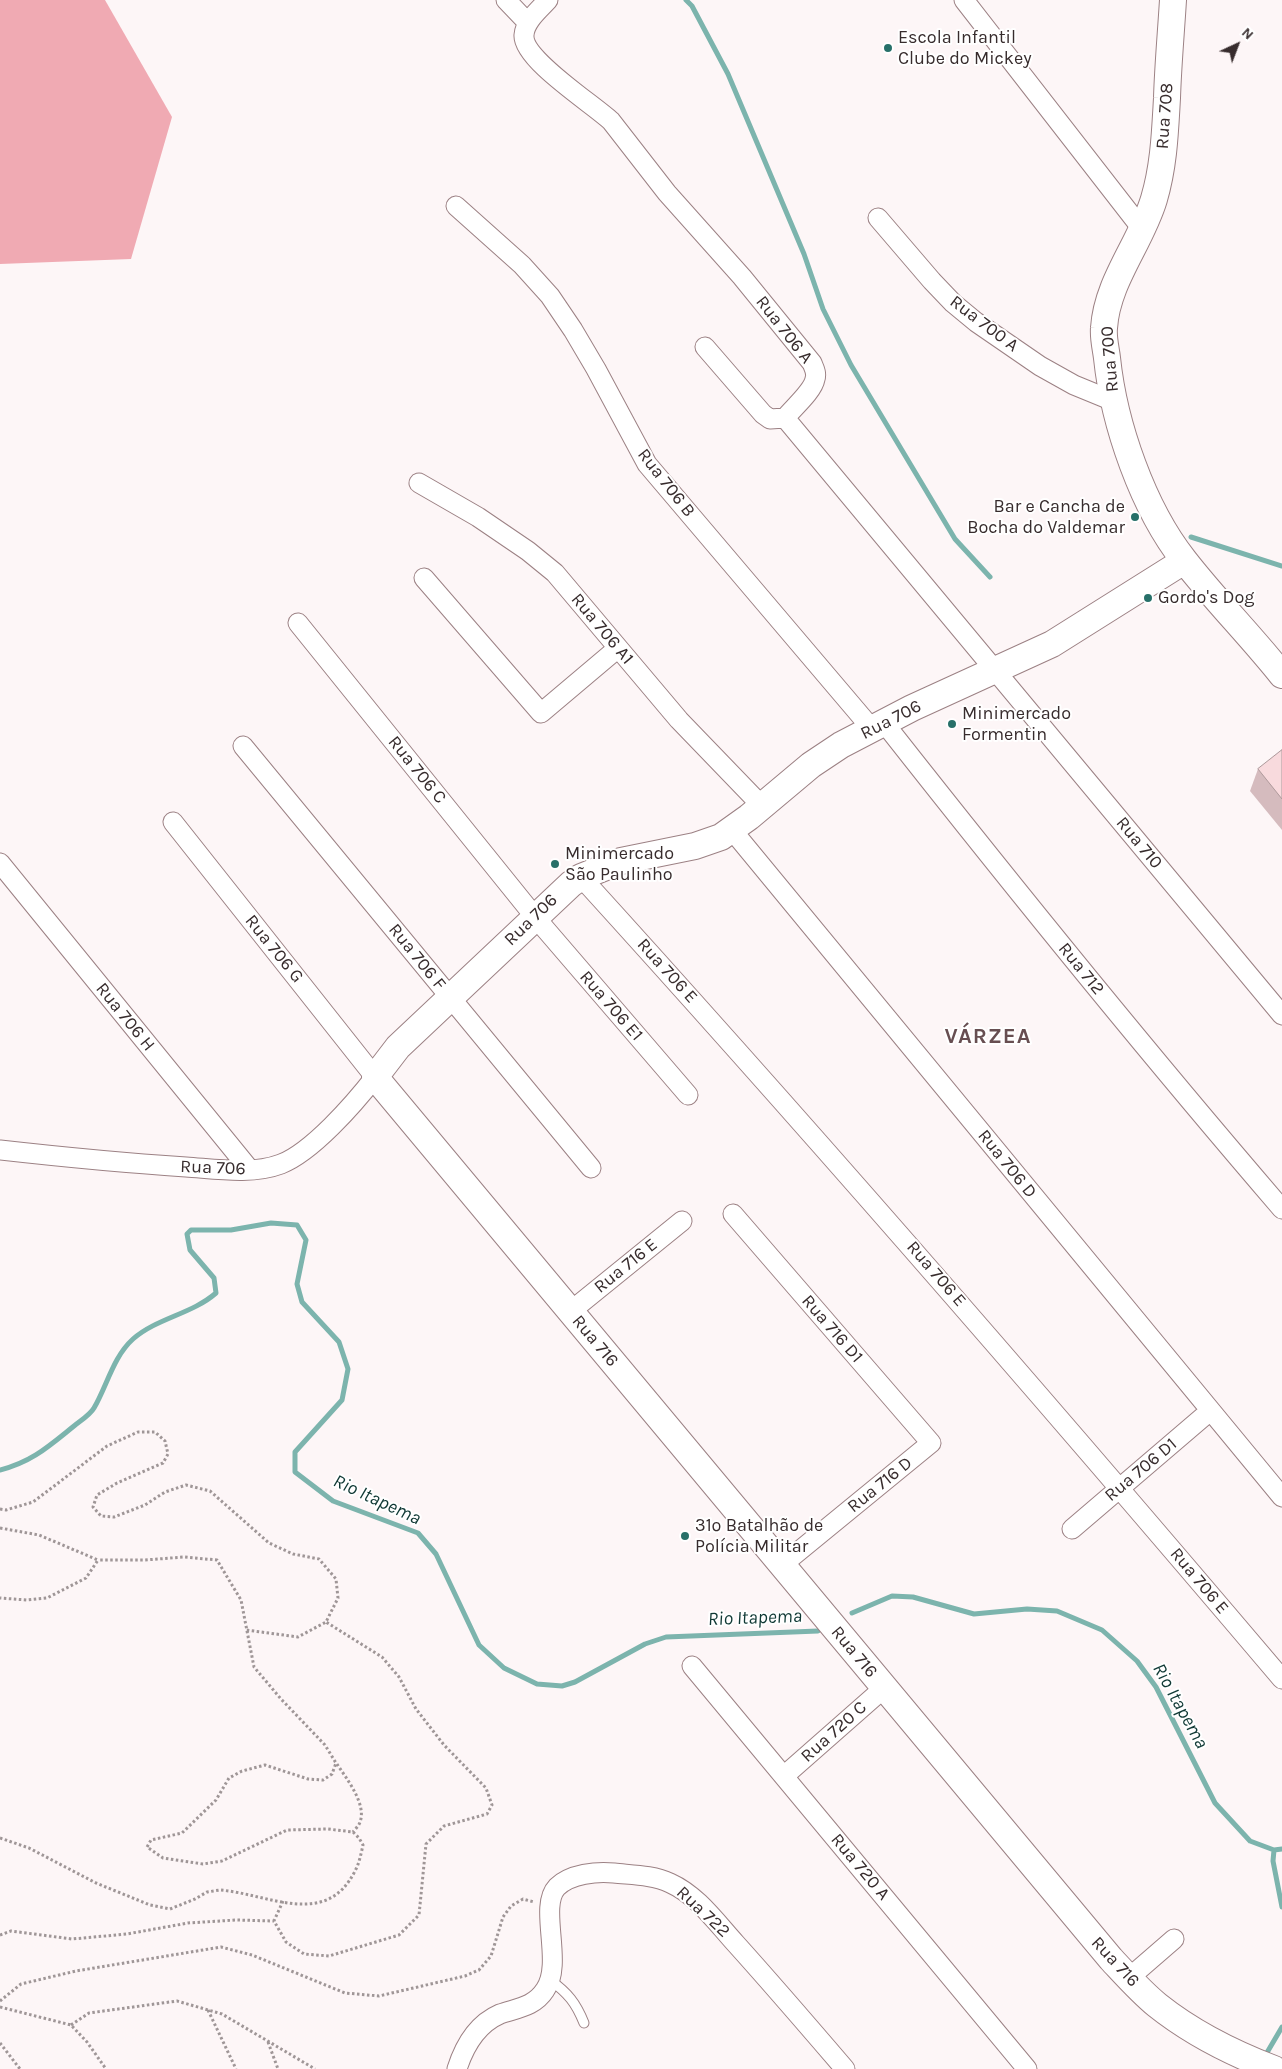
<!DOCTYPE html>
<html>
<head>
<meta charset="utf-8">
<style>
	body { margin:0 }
	#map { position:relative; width:1282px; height:2069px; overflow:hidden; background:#fdf6f7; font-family:Karla,sans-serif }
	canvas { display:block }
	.north { position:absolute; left:1212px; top:20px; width:50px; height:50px; -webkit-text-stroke:4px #fff; paint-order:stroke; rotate:43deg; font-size:14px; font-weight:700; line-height:20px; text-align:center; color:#372c2d }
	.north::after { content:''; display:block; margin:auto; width:18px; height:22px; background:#372c2d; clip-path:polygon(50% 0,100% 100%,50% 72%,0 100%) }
</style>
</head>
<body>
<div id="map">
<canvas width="1282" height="2069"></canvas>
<div class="north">N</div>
</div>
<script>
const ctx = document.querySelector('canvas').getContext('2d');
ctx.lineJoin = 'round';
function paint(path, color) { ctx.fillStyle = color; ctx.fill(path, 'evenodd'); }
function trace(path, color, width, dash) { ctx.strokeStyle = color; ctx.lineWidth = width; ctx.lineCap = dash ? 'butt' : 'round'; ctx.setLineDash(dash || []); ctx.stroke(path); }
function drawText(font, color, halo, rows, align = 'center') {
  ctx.font = font + ' Karla,sans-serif'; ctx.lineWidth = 4; ctx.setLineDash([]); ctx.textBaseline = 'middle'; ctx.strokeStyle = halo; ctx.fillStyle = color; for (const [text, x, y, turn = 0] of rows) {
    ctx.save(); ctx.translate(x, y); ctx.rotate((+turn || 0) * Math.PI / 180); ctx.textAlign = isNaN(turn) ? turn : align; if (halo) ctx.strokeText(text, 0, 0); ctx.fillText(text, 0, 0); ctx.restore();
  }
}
paint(new Path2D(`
	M0 0H105L172 117 131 259 0 264Z`), '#f0aab3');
trace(new Path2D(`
	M686 0 692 6 728 74 804 254 823 309 851 365 955 539 990 577
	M1191 537 1282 566
	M0 1470C32 1462 49 1446 74 1426 80 1421 90 1415 94 1408 107 1386 113 1357 133 1339 157 1318 192 1314 216 1293L214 1278 190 1250 187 1234 191 1230H231L271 1223 297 1225 306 1240 297 1284 302 1302 339 1342 348 1369 342 1400 295 1452V1472L333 1501 418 1533 436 1554 479 1645 504 1668 537 1684 562 1686 575 1682 645 1644 666 1637 818 1631
	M852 1613 892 1596 913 1597 974 1614 1027 1609 1057 1611 1102 1630 1137 1661 1156 1687 1215 1803 1250 1841 1274 1850 1282 1849
	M1274 1850 1273 1861 1282 1907
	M1265 2056 1282 2027`), '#7cb4ad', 5);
const lane = new Path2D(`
	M550 1980C568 1993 576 2003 584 2023`);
const street = new Path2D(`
	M506 0 528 23
	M548 0C539 10 525 21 524 35 522 59 593 104 611 121L667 193 742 277 812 363C814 368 817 373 815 379 813 391 793 408 785 418L1282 1015
	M964 0 1142 229
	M456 206 522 265 550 296 573 330 596 369 647 464 872 729
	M878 218 932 281 953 303 976 322 1040 366 1074 385 1113 401
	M705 347 763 414 770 419 785 418
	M419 483 478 517 528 551 555 573 679 720 761 805
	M424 578 541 713 618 648
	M298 623 535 917 688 1095
	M885 724C1014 888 1146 1051 1282 1209
	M243 746 591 1168
	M732 830 1282 1497
	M0 863 250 1170
	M581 877C820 1140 1052 1408 1282 1679
	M0 1150C62 1157 124 1163 186 1167 216 1169 252 1175 281 1164 312 1152 354 1104 375 1077L173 822
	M733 1214 931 1443 782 1565
	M571 1311 682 1221
	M1072 1529 1210 1411
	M692 1666 1027 2069
	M784 1776 884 1688
	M1129 1978 1174 1939
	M457 2069C464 2047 477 2024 500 2014 517 2008 534 2007 545 1990 564 1963 538 1907 557 1887 570 1874 597 1871 614 1873 632 1875 653 1875 670 1883 697 1895 716 1922 736 1944 773 1985 809 2027 845 2069`);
const secondary = new Path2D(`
	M1173 0C1171 33 1168 65 1167 98 1165 132 1164 165 1154 199 1141 243 1107 281 1104 328 1103 338 1106 349 1107 358 1114 425 1143 508 1184 560 1215 600 1251 636 1282 675
	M1184 561 1052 644 912 708 841 745 811 765 749 817 721 837 695 846 621 861 581 877 571 884 398 1047 375 1077 1111 1959C1126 1975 1140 1991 1157 2005 1192 2033 1232 2053 1274 2069`);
trace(lane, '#9c8184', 11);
trace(street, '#9c8184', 21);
trace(secondary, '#9c8184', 28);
trace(new Path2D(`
	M0 1509 6 1510 33 1502 107 1446 138 1432H155L165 1441 168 1454 163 1463 117 1483 97 1495 93 1507 101 1516 114 1517 145 1505 165 1492 186 1485 210 1491 269 1543 293 1554 319 1559 336 1579 338 1598 326 1622 298 1637 246 1630
	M0 1528 39 1535 98 1560 86 1578 47 1598 27 1600 0 1598
	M337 1764C346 1778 367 1804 360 1822 359 1826 355 1829 353 1832
	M0 1838 29 1848 96 1883 150 1905 170 1909 195 1899 207 1892 220 1890C269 1894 326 1929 355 1871 359 1864 361 1854 363 1845L359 1838 353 1832 328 1829 287 1830 222 1861 203 1864 163 1858 147 1847 151 1840 182 1833 216 1800 229 1778 242 1771 265 1765 308 1779 323 1780 332 1774 336 1763 325 1745 281 1699 254 1667 241 1600 217 1560 184 1557 145 1560H98
	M283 1901 274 1921 286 1942 304 1954 329 1956 399 1935 419 1915 426 1844 444 1826 487 1814 492 1805 486 1788 444 1745 416 1709 399 1677 382 1657 326 1622
	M0 1935 11 1931 72 1939 127 1934 188 1923 236 1920 274 1921
	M0 2001 21 1984 76 1971 221 1947 252 1955 345 1993 379 1996 465 1976 479 1970 491 1956 503 1917 511 1906 523 1899 534 1902
	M0 2007 71 2025 87 2042 106 2069
	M208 2010 236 2069
	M71 2025 89 2013 177 2001 222 2014 315 2069
	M268 2042 278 2069
	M0 2043 20 2069`), '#9f9697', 3, [2.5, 2.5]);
trace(lane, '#fff', 9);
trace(street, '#fff', 19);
trace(secondary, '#fff', 26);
paint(new Path2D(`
	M1282 750V830L1250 791 1258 769Z`), '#d5bbbe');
const building = new Path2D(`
	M1282 750V799L1258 769Z`);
paint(building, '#f8dadd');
trace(building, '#ae999b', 1);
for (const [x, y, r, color] of [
	[888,48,5,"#277069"],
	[1135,517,5,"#277069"],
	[1148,598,5,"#277069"],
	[952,724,5,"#277069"],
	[555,864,5,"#277069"],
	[685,1536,5,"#277069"]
]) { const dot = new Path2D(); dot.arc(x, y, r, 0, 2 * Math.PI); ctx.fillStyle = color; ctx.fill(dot); trace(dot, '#fff', 2); }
drawText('18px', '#372c2d', '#fff', [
	["Escola Infantil",898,38],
	["Clube do Mickey",898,59],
	["Bar e Cancha de",1125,507,"right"],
	["Bocha do Valdemar",1125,528,"right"],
	["Gordo's Dog",1158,598],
	["Minimercado",962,714],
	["Formentin",962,735],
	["Minimercado",565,854],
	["São Paulinho",565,875],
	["31º Batalhão de",695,1526],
	["Polícia Militar",695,1547]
], 'left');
drawText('18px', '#372c2d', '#fff', [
	["Rua 708",1165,116,-86],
	["Rua 700 A",984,324,37],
	["Rua 706 A",784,330,52],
	["Rua 700",1110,359,-95],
	["Rua 706 B",666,483,52],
	["Rua 706 A1",602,629,50],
	["Rua 706",891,720,-27],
	["Rua 706 C",417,770,51],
	["Rua 710",1139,843,50],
	["Rua 706",531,920,-44],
	["Rua 706 G",274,949,51],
	["Rua 706 F",417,957,51],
	["Rua 712",1081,969,51],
	["Rua 706 E",667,971,48],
	["Rua 706 E1",611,1006,49],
	["Rua 706 H",125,1017,51],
	["Rua 706 D",1007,1164,51],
	["Rua 706",213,1168,2],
	["Rua 716 E",626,1266,-39],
	["Rua 706 E",936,1274,49],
	["Rua 716 D1",832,1329,49],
	["Rua 716",595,1341,50],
	["Rua 706 D1",1141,1470,-40],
	["Rua 716 D",880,1485,-39],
	["Rua 706 E",1199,1581,50],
	["Rua 716",854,1652,50],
	["Rua 720 C",834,1732,-42],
	["Rua 720 A",860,1867,50],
	["Rua 722",703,1912,43],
	["Rua 716",1115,1962,47]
]);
drawText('italic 19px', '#0f3834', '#fff', [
	["Rio Itapema",377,1500,25],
	["Rio Itapema",755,1618,-2],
	["Rio Itapema",1180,1706,61]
]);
ctx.letterSpacing = '1px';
drawText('bold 22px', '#674e51', '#fff', [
	["VÁRZEA",988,1037]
]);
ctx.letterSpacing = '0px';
</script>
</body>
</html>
